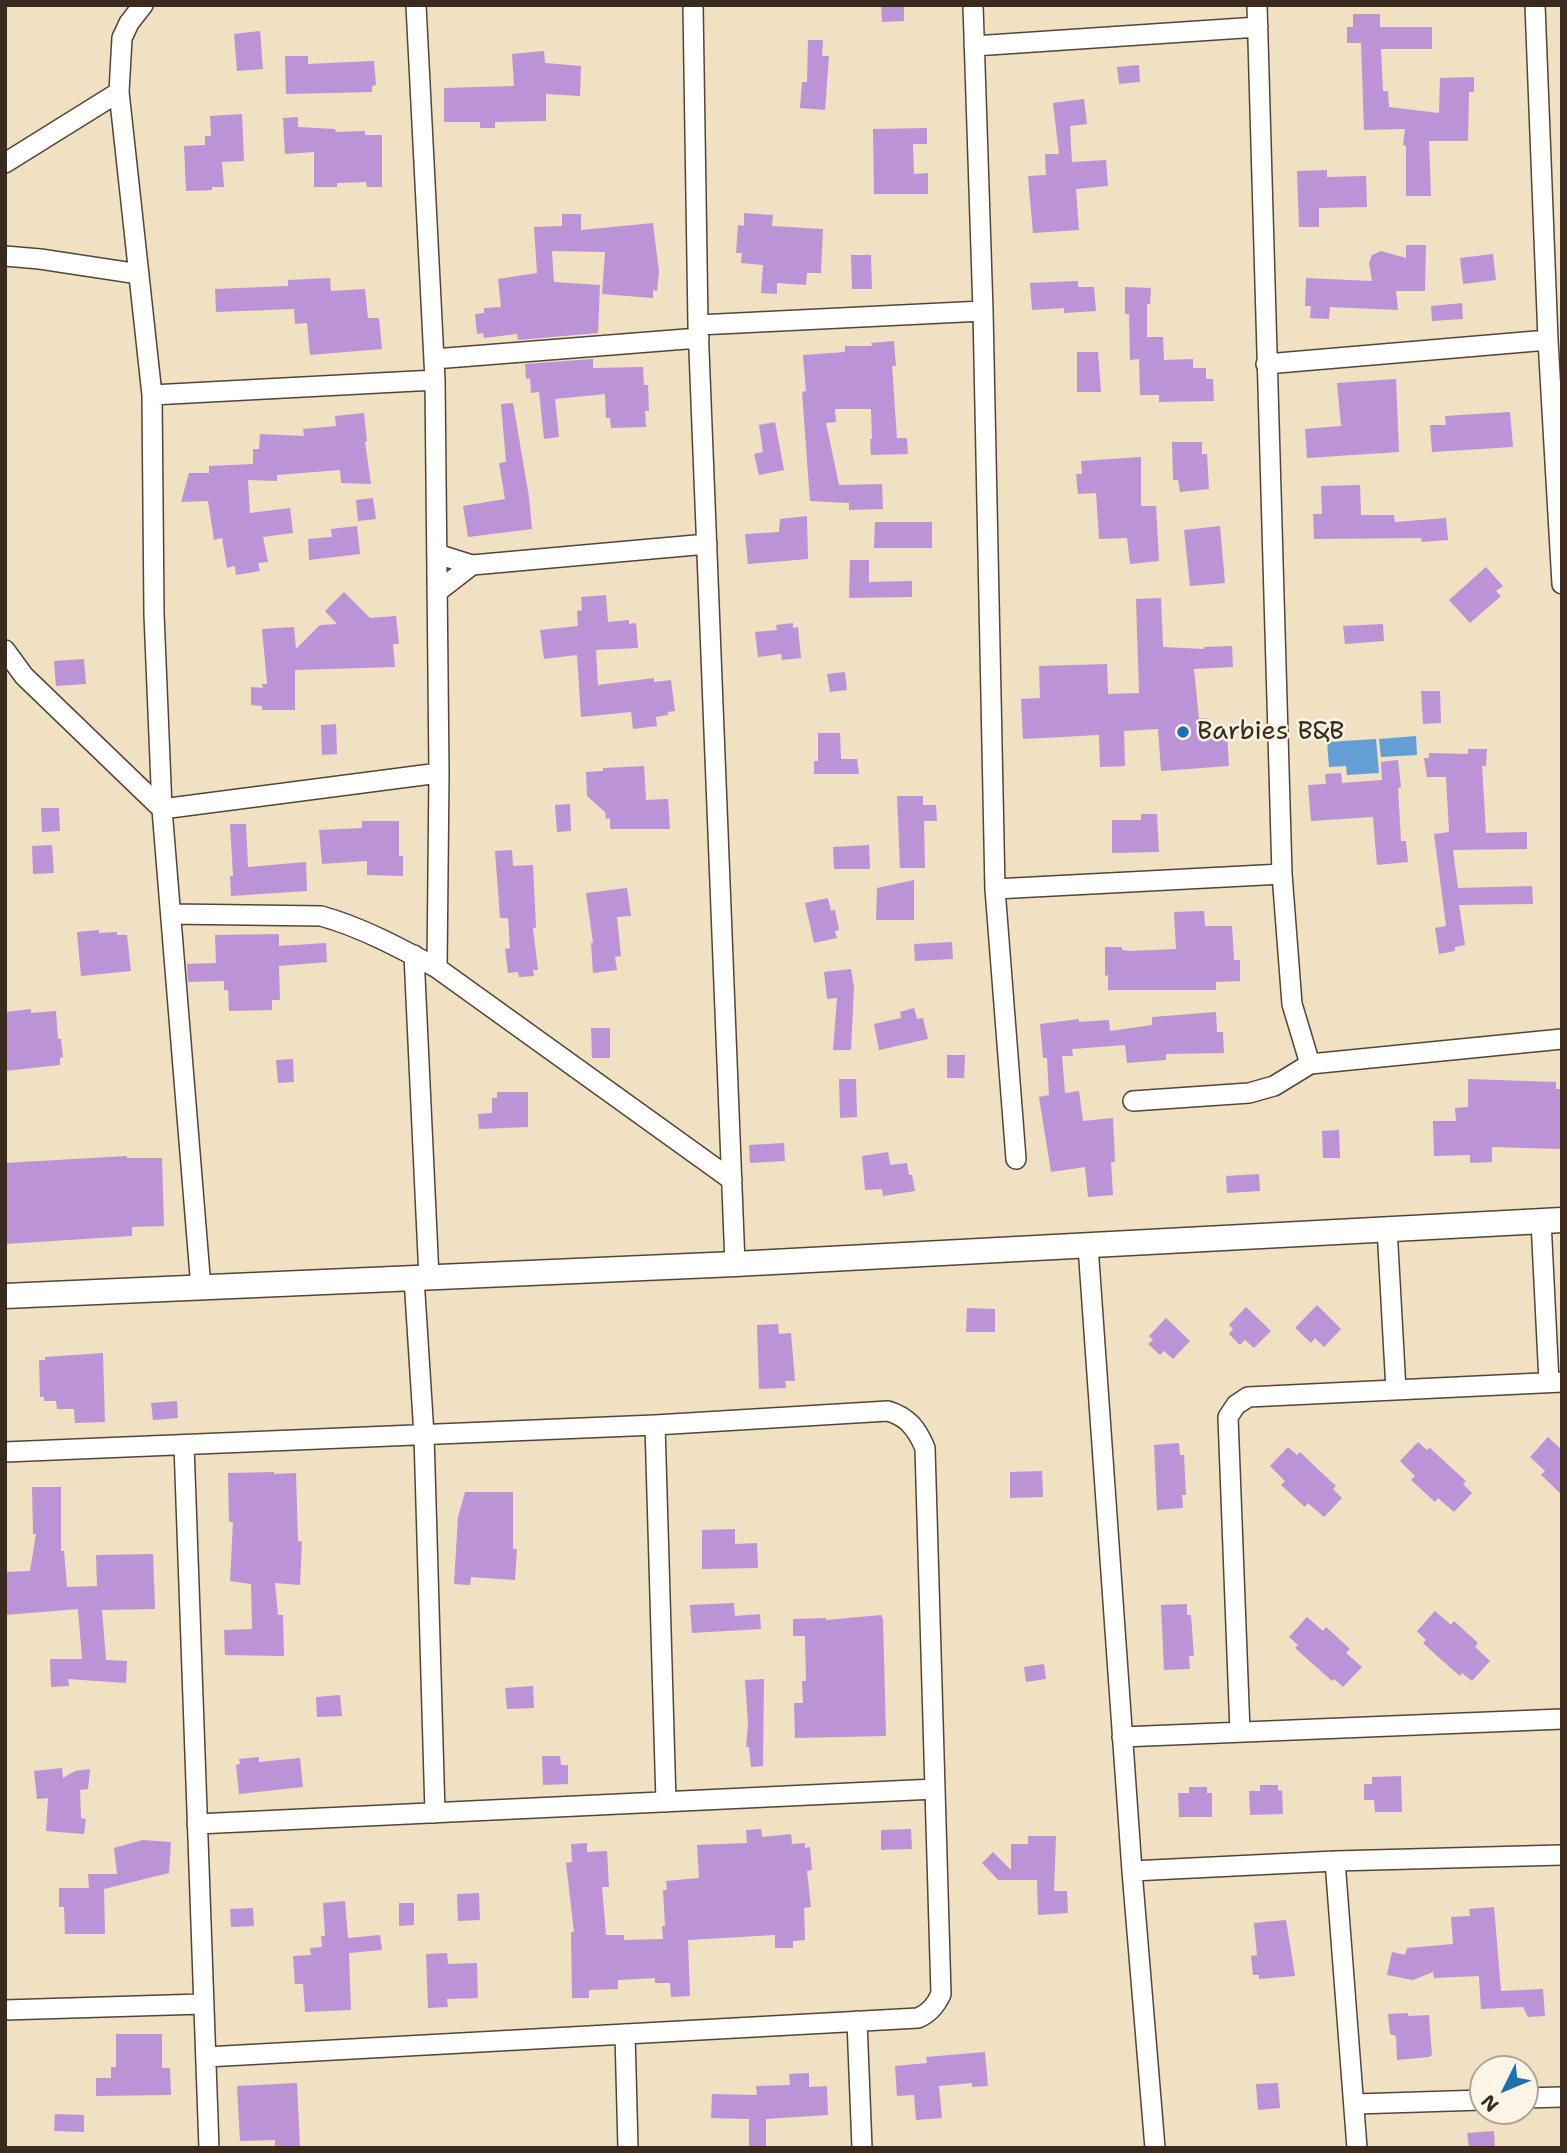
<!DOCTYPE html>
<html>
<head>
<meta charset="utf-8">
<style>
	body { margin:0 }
	#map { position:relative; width:1567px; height:2153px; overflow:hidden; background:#efe1c1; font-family:"Shantell Sans",sans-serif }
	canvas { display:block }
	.frame { position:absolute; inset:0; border:7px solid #3b2a1e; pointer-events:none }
	.north { position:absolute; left:1469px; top:2055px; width:70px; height:70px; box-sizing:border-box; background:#fcf5e5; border:2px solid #afa495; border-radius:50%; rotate:227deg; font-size:19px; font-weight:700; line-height:28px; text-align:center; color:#3b2a1e }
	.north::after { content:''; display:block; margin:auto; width:24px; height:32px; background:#1f6fb2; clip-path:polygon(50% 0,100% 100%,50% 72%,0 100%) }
</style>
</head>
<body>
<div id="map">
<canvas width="1567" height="2153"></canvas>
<div class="frame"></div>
<div class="north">N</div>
</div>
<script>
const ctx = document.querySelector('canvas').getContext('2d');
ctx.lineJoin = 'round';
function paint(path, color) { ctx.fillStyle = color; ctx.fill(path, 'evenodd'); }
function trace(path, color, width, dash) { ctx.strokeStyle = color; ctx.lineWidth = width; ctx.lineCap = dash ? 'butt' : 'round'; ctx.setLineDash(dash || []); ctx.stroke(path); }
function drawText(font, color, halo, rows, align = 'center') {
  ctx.font = font + ' "Shantell Sans",sans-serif'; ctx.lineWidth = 5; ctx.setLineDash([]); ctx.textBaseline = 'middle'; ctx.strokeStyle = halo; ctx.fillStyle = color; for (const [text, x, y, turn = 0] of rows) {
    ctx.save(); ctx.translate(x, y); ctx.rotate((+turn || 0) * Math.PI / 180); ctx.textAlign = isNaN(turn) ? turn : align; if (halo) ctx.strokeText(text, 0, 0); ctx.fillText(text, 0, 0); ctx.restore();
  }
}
paint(new Path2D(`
	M1416 736 1417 755 1381 757 1379 739Z
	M1376 739 1379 773 1347 775 1346 766 1329 767 1327 742Z`), '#639fd4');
paint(new Path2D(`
	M881 5H904V21L882 22Z
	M1353 14H1380V27H1432V49H1381L1383 91H1388L1389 107 1439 113 1440 78 1474 77V92H1469L1468 141H1429L1431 196H1406V146L1403 145 1405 129 1364 130 1361 43H1347V27H1353Z
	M260 31 263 69 237 71 234 34Z
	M808 40H823L822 56H829L825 110 800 108 802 82H807Z
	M544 51 545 63 581 66 580 96 546 94V121L495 122V128H480V122H444V88L514 86 512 54Z
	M285 56H308V64L374 61 376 85 372 86V92L286 94Z
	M1139 65 1140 82 1119 84 1117 67Z
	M1084 99 1087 124 1070 126 1072 162 1106 160 1108 186 1076 189 1079 230 1033 233 1028 176 1046 175 1045 154H1059L1053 103Z
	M242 114 244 161 222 162 224 187H212V190L186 191 184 146 205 145V136H211L210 116Z
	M298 117V127L335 129 336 132 365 131V135H382V187H367L366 182 337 183V187H314V152L285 154 283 118Z
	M927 128V144H913L914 174 928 173V194H874L873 129Z
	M1327 170V177L1366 176 1367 207 1319 208V227H1299L1297 171Z
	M744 213 773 215 772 226 823 229 821 273H807L806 285 777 283V294L761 293 763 265 741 263 742 253H736L738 225 744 226Z
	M562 214H581V230L653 223 659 272 657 291 653 290V298L602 294 605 252 552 251 554 282 600 285 598 333 518 340 517 334 484 338 483 333 477 334 475 314 484 313V308L501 307 498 279 537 273 534 227 562 226Z
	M1406 245H1426L1425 291H1396L1398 310 1330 307 1329 319 1310 318 1311 306H1305L1306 278 1372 281 1369 263 1372 255 1381 251 1406 258Z
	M1493 254 1496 280 1463 284 1460 258Z
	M851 255H871L872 289H852Z
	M330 278 331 291 365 289 368 318H379L382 349 310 355 307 323 295 324 294 309 216 312 215 289 288 286V280Z
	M1078 281V287H1094L1096 311 1064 313V308L1032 310 1030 283Z
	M1125 287 1151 288 1150 304H1147V337H1163L1164 360 1193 359V368H1206V379H1213L1214 401 1159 402V395H1140L1139 359 1130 360 1129 314H1125Z
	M1462 303 1463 319 1432 321 1431 306Z
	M894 341 896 366H892L897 438H907L908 454 871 455 870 439H872L871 409H835L836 422 826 423 839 485 882 484 883 509 849 510V503L810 501 802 392 806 391 803 355 845 352V346H872L871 343Z
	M1077 352H1098L1101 392H1077Z
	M593 359V368L643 367 644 385H648L649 411H645L646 427 611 428 610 418H606L605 394 555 399 559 437 544 439 539 392 531 393 530 378 526 379 525 364Z
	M1396 379 1399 452 1307 458 1305 429 1341 426 1337 383Z
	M513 403 529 497 532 529 468 537 463 506 505 499 499 463 506 462 501 404Z
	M1510 412 1513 447 1432 452 1430 425H1446L1445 416Z
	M364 413 367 441 365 442 371 484 341 483 340 470 277 475V481L248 480 250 513 290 508 293 533 263 537 268 562 258 563 260 571 236 575 235 566 227 568 222 538 214 540 208 501 181 502 189 473H209V466L253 464V449H259L260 434 304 436 303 429 336 426 335 416Z
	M775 422 784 470 759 475 754 454 763 452 759 425Z
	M1172 442H1202V454H1207L1209 489 1180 492 1178 480H1173Z
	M1141 457V506H1156L1159 561 1130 564 1127 538 1099 539 1096 493 1078 494 1076 474H1082L1081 461Z
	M1360 485 1361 515H1394L1395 522 1446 518 1448 540 1422 542 1421 538 1314 539 1313 514H1322L1321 486Z
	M373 498 376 519 358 521 356 500Z
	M807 516 808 559 748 564 745 534 779 532 780 519Z
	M875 522H932V548H874Z
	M357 526 360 554 309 560 308 539 332 537 331 529Z
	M1220 526 1225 583 1190 586 1184 530Z
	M850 560H869V582L912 581V597L849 598Z
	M1486 567 1503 586 1496 591 1501 596 1470 623 1449 600Z
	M344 592 370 618 396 616 399 644H393L395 667 295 670V710H262V706L251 705V687L263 688 262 684H267L262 629 294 627 296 649 320 625 337 624 325 611Z
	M606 595 608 622 629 620V624L636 623 638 648 596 650 598 685 654 678V682L671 680 675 711 668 712V715L656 717 657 726 633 729 631 712 581 717 577 655 544 659 540 630 578 626 577 611 582 610 581 597Z
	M1161 598 1163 647 1204 649V647L1232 646 1233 667 1194 669 1199 718H1207L1209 735 1227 734 1229 766 1161 771 1158 729 1124 731 1125 766 1100 767 1099 735 1023 739 1021 699 1040 698 1039 666 1107 664 1108 694 1139 693 1136 599Z
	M793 623V628L798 627 801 658 782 660 781 654 758 657 755 632 777 630 776 625Z
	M1383 624 1384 641 1345 644 1343 626Z
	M84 659 86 684 56 686 54 661Z
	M845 672 847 690 830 692 827 674Z
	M1421 691H1440L1441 723 1423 724Z
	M336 724 337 754 322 755 321 725Z
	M818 733H840L841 759H857L859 774H814V761H818Z
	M1468 749H1487L1486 766H1482L1486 833 1527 832V849L1453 850 1458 888 1532 886 1533 904 1459 905 1465 945 1455 947V951L1439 954 1435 928 1446 926 1434 834 1449 832 1446 777H1427L1424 758H1429V753L1468 754Z
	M1398 760 1401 787 1398 788 1401 841H1406L1408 862 1377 865 1373 817 1311 821 1308 785 1326 784 1325 774 1341 773 1342 783 1382 780 1381 762Z
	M644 766 646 800 668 799 670 829H610V818L606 819 605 812 587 796 586 772 603 771V768Z
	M897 796H923V805H936L937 821H924L925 868H900Z
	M570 804 571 831 557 832 555 805Z
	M41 808H59L60 831 42 832Z
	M1141 814H1157L1159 852 1112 853V820H1141Z
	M362 821H399V856H403V876L367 875V861L322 864 319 830 362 828Z
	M230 824H246L248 867 306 862 307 891 231 896 230 876H233Z
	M52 845 54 873 33 874 32 846Z
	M869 845 870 869H834L833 847Z
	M512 850 513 866 533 865 536 928H533L538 970H533L534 976 519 977 518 972 508 973 505 949 510 948 508 918H500L495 851Z
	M914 880V920H876L877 888Z
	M627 888 631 916 617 917 621 956 615 957 617 970 593 973 591 943H593L586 893Z
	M828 898 831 911 835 910 839 930 835 931 837 938 814 943 805 903Z
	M1204 911 1205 926H1232L1234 960H1240V981L1216 982V990H1108V975L1105 976V947H1122V950L1130 951 1176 949 1174 912Z
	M99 930V933L117 932V935H127L131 971 81 976 77 932Z
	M279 934V946L326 943 327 962 279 966 280 1000H272V1010L229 1011 228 990H224V981L188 982 187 964 216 963 215 935Z
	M952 942 953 959 915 961 914 944Z
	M851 969 854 988 851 1050H833L837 998 827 999 824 972Z
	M914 1008 917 1019 923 1018 928 1039 879 1050 874 1024 901 1018 900 1012Z
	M31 1009V1013L56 1011 58 1039H61L63 1057 60 1058V1065L5 1071V1012Z
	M1216 1012 1217 1032H1223L1224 1053 1166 1054V1060L1127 1063 1125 1045 1072 1049 1073 1056H1062L1065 1093 1079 1091 1083 1121 1113 1118 1115 1162H1111L1113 1195 1088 1197 1085 1167 1051 1172 1039 1097 1049 1095 1047 1058H1043L1040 1024 1079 1019V1022L1109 1020 1110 1031 1152 1025V1017Z
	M591 1028H610V1058H592Z
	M947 1055H965L964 1078H947Z
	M293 1059 294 1082 278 1083 276 1060Z
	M839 1079H856L857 1117 840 1118Z
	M1468 1079 1556 1082V1089H1562V1149L1492 1147V1162L1470 1163V1155L1434 1156 1433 1121H1456L1455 1108 1468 1107Z
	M497 1092H528V1127L479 1129 478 1114 492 1113V1098H497Z
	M1339 1130 1340 1158H1323L1322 1131Z
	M784 1143 785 1161 750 1163 749 1145Z
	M888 1152 890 1165 907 1163 909 1175H912L915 1191 883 1196 882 1189 865 1190 862 1156Z
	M127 1156V1158H162L164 1226 132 1227V1236L5 1244V1163Z
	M1259 1174 1260 1191 1227 1193 1226 1176Z
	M1317 1305 1341 1329 1324 1347 1315 1338 1311 1343 1295 1328Z
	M1246 1307 1271 1331 1254 1348 1245 1340 1240 1345 1229 1334 1233 1329 1229 1325Z
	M967 1308 995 1309V1332H966Z
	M1166 1318 1190 1341 1173 1359 1164 1351 1160 1355 1148 1344 1153 1340 1149 1336Z
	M778 1324 779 1334 791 1333 795 1381H785L786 1388 759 1389 757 1325Z
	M103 1353 105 1422 75 1423 74 1409H57L56 1401H44V1397H40L39 1360H45V1357Z
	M177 1401 178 1418 153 1420 151 1403Z
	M1548 1437 1562 1450V1495L1541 1475 1545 1471 1530 1457Z
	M1418 1442 1427 1450 1430 1448 1456 1472 1466 1481 1463 1484 1472 1493 1454 1512 1438 1498 1435 1502 1411 1480 1415 1476 1400 1461Z
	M1179 1443 1180 1455H1184L1186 1495H1182L1183 1508 1157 1510 1154 1445Z
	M1288 1447 1297 1455 1300 1452 1323 1474 1336 1486 1333 1489 1342 1498 1324 1517 1308 1503 1305 1507 1281 1485 1285 1481 1270 1466Z
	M1042 1471 1043 1497 1010 1498V1472Z
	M274 1472V1474L296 1473 298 1541 302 1542 300 1585 275 1583 278 1615H283L284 1656 225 1655 224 1630 252 1629 251 1584 230 1581 233 1522H229L228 1473Z
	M32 1487H61V1551H64L67 1587 97 1586 96 1555 153 1554 155 1609 102 1610 106 1660 127 1661 126 1683 68 1679 69 1686 51 1687 50 1659H82L78 1609 5 1615V1572L30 1571 36 1534H33Z
	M465 1492H513V1549H517L515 1580 471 1577 470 1585 454 1584 458 1517Z
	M735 1529V1544L757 1543 758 1568 702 1569V1530Z
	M734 1603 735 1616 760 1614 761 1629 692 1633 690 1605Z
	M1187 1604V1615H1191L1194 1656H1189L1190 1669 1164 1670 1161 1605Z
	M1435 1611 1451 1625 1454 1621 1478 1643 1475 1647 1490 1661 1472 1681 1462 1673 1460 1676 1436 1655 1423 1643 1426 1640 1417 1631Z
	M881 1615 883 1619 886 1736 795 1738 794 1703H803L802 1681H806L805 1636H793V1619L826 1618V1620Z
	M1307 1617 1323 1631 1326 1627 1350 1649 1346 1653 1362 1667 1343 1687 1334 1679 1332 1681 1295 1648 1298 1645 1289 1637Z
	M1044 1664 1046 1679 1026 1682 1024 1667Z
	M764 1679 763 1766 751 1767 749 1747H746L748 1724 745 1680Z
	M533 1686 534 1708 507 1709 505 1688Z
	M340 1695 342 1716 317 1717 316 1697Z
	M542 1756H560L561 1765H568V1784L543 1785Z
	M259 1757V1762L300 1758 303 1787 239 1794 236 1765 240 1764 239 1759Z
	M62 1768 63 1778 75 1771 90 1769 88 1789 80 1790 81 1818 86 1819 84 1834 46 1831 48 1798 37 1799 34 1771Z
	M1401 1776 1402 1812H1375L1374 1800H1364V1784H1372V1777Z
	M1260 1785H1278V1790L1282 1791 1283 1814 1250 1815 1249 1791H1260Z
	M1189 1787H1207V1793H1212V1817H1179L1178 1793H1189Z
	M761 1829 762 1837 791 1834 792 1844 805 1843V1848L810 1847 812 1870 807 1871 811 1907 804 1908 805 1940 793 1941V1948H775V1935L688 1940 690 1996 671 1997 670 1983H655V1978L618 1980V1989L589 1990V1998H572L571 1932H574L566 1863 572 1862 571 1844 587 1843V1852L607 1851 609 1887H602L606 1935H624V1940L663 1939 662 1926H665L663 1890H667L666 1881 699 1878 697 1845 747 1843 746 1830Z
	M911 1829 912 1849 881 1850V1830Z
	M1028 1836H1056L1054 1891H1067L1068 1913 1038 1915 1037 1880H998L982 1863 993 1852 1011 1870V1844H1028Z
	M143 1840 171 1842 169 1873 104 1889 105 1934H65L64 1907H59V1888H89L88 1874H117L114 1848Z
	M479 1893 480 1920 458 1921 457 1894Z
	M345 1901 348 1938 380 1935 382 1950 349 1953 351 2010 305 2012 303 1984H295L293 1956 311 1955 310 1948 322 1947 321 1936H325L323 1903Z
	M399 1903H414V1925L399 1926Z
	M1494 1907 1501 1991 1543 1989 1545 2016 1528 2017 1523 2007 1481 2009 1479 1976 1434 1978 1433 1972 1413 1980 1387 1975 1392 1952 1405 1955 1407 1948 1453 1944 1451 1917 1470 1916 1469 1909Z
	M253 1908 254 1926 231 1927 230 1909Z
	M1286 1920 1295 1976 1259 1979V1975H1253L1251 1956 1257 1955 1254 1923Z
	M447 1953 448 1964 477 1963 478 1998 447 1999 448 2007 428 2008 426 1954Z
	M1408 2013V2016L1429 2015 1432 2055 1429 2057 1397 2060 1396 2036 1390 2034 1388 2014Z
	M116 2034H162V2068H170L171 2095 96 2096V2078H111V2067H116Z
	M985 2052 988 2086 972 2087V2083L939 2086 942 2118 916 2120 914 2095 897 2096 895 2066 927 2063 926 2057Z
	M809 2073V2087L827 2086 828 2115 766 2119V2148H749V2119L711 2118 712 2094 757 2095 756 2086 790 2085 789 2074Z
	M297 2083 300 2148H275V2140L240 2141 237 2086Z
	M1278 2083 1280 2108 1258 2110 1256 2084Z
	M55 2114 84 2115V2132L54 2131Z
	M1494 2131 1495 2147 1469 2148 1467 2133Z`), '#bb93d6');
const minor = new Path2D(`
	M143 5 129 23 122 38 119 92 152 395 154 614 162 809 201 1288
	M416 5 435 380 439 773 437 968
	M693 5 698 325 735 1264
	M973 5 983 311 995 889 1016 1159
	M1257 5 1282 874 1292 1004 1310 1064
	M1535 5 1548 340 1562 584
	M974 46 1258 27
	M5 163 119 92
	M5 256 40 259 139 274
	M698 325 983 311
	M434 359 699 338
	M1266 364 1548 340
	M152 395 435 380
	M437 554 472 565 707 544
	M437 592 472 565
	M5 650 24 676 162 809
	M162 809 439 773
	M995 889 1282 874
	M172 914 321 916C361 927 400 948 437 968L732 1180
	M414 955 429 1278
	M1133 1101 1249 1093 1274 1086 1310 1064 1562 1039
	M1541 1221 1549 1382
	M1387 1228 1396 1390
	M1088 1246 1132 1871 1155 2148
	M414 1278 424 1435 435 1813
	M655 1425 666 1802
	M184 1445 209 2148
	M5 1452 655 1425 888 1411C908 1417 917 1429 925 1448L941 1994C936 2005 930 2013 918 2018L206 2057
	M1240 1732 1228 1417 1236 1405 1248 1397 1562 1382
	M1122 1737 1562 1719
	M197 1824 935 1789
	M1335 1861 1357 2148
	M1132 1871 1335 1861 1562 1855
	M5 2010 202 2004
	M857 2021 862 2148
	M625 2034 628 2148
	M1525 2098 1562 2097
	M1355 2104 1483 2100`);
const tertiary = new Path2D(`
	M5 1296 735 1264 1562 1220`);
trace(minor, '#564536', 22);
trace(tertiary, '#564536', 27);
trace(minor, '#fff', 19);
trace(tertiary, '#fff', 24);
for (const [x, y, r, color] of [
	[1183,732,7,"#1f6fb2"]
]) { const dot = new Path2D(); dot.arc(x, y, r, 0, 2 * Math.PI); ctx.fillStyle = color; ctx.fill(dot); trace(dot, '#fcf5e5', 2.5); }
drawText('26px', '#3b2a1e', '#fcf5e5', [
	["Barbies B&B",1197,732]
], 'left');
</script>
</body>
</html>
